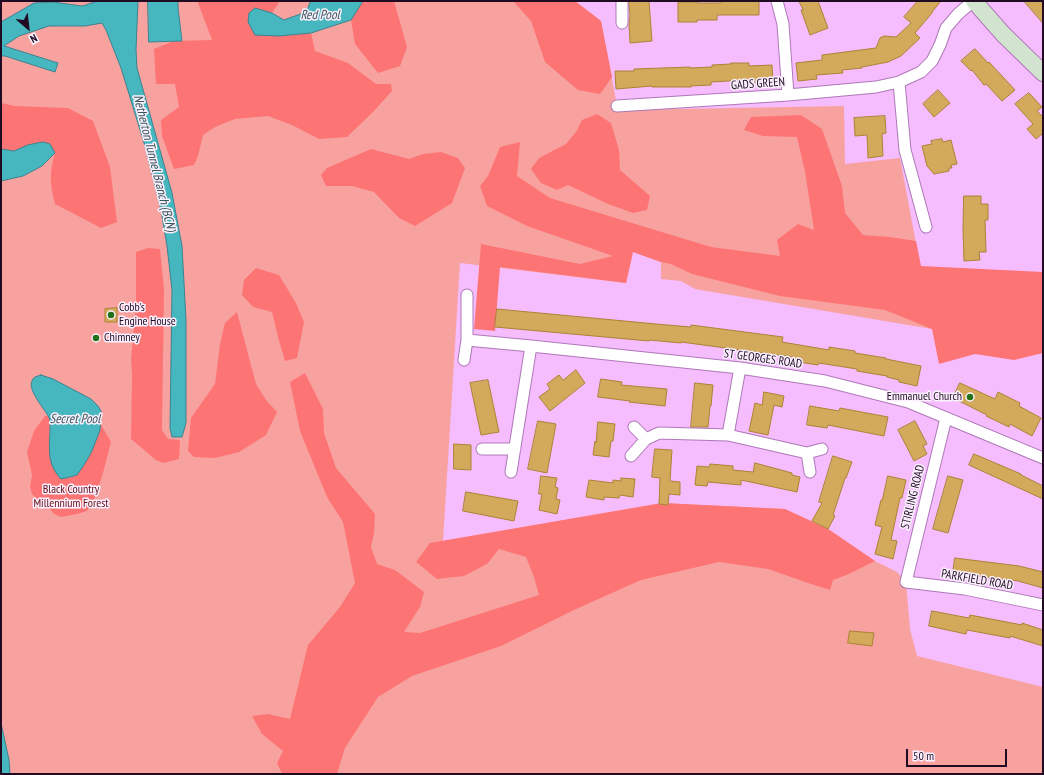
<!DOCTYPE html>
<html>
<head>
<meta charset="utf-8">
<style>
	body { margin:0 }
	#map { position:relative; width:1044px; height:775px; overflow:hidden; background:#f5bcfe; font-family:"PT Sans Narrow",sans-serif }
	canvas { display:block }
	.frame { position:absolute; inset:0; border:2px solid #200b23; pointer-events:none }
	.north { position:absolute; left:8px; top:8px; width:40px; height:40px; -webkit-text-stroke:3px #fbf0fd; paint-order:stroke; rotate:152deg; font-size:11px; font-weight:700; line-height:16px; text-align:center; color:#200b23 }
	.north::after { content:''; display:block; margin:auto; width:14px; height:18px; background:#200b23; clip-path:polygon(50% 0,100% 100%,50% 72%,0 100%) }
	.scale { position:absolute; left:906px; top:749px; width:101px; height:18px; box-sizing:border-box; border:2px solid #200b23; border-top:0; padding-left:5px; font-size:12px; line-height:14px; white-space:nowrap; color:#200b23; -webkit-text-stroke:3px #fbf0fd; paint-order:stroke }
</style>
</head>
<body>
<div id="map">
<canvas width="1044" height="775"></canvas>
<div class="frame"></div>
<div class="north">N</div>
<div class="scale">50 m</div>
</div>
<script>
const ctx = document.querySelector('canvas').getContext('2d');
ctx.lineJoin = 'round';
function paint(path, color) { ctx.fillStyle = color; ctx.fill(path, 'evenodd'); }
function trace(path, color, width, dash) { ctx.strokeStyle = color; ctx.lineWidth = width; ctx.lineCap = dash ? 'butt' : 'round'; ctx.setLineDash(dash || []); ctx.stroke(path); }
function drawText(font, color, halo, rows, align = 'center') {
  ctx.font = font + ' "PT Sans Narrow",sans-serif'; ctx.lineWidth = 3; ctx.setLineDash([]); ctx.textBaseline = 'middle'; ctx.strokeStyle = halo; ctx.fillStyle = color; for (const [text, x, y, turn = 0] of rows) {
    ctx.save(); ctx.translate(x, y); ctx.rotate((+turn || 0) * Math.PI / 180); ctx.textAlign = isNaN(turn) ? turn : align; if (halo) ctx.strokeText(text, 0, 0); ctx.fillText(text, 0, 0); ctx.restore();
  }
}
paint(new Path2D(`
	M1 1H575L601 21 617 106 621 110 844 106 845 164 900 158 932 329 695 289 681 281 661 279V262L633 252 626 283 460 263 443 541 662 503 785 509 828 529 875 561 897 572 906 582 910 629 917 656 1043 687V774H1Z`), '#f8a29f');
paint(new Path2D(`
	M198 1H280L272 13 255 8 279 36 311 33 315 51 348 63 376 84H391L392 91 373 112 347 137 319 139 292 125 268 116 235 119 215 127 203 135 198 156 194 165 174 169 162 136 161 120 179 107 175 84H156L154 49 174 41 212 40 198 3Z
	M363 1H394L407 47 400 66 378 73 355 44 351 20Z
	M513 1H575L601 21 612 77 600 94 578 90 545 62 531 21Z
	M1 103 15 106 68 108 93 121 110 167 117 222 101 228 55 204C50 184 49 173 55 153L50 144 43 142 28 145 14 151 1 149Z
	M597 114 611 123 619 150 620 170 650 196 647 210 633 213 608 204 568 185 557 190 541 183 531 169 539 158 566 144 576 132 582 120Z
	M801 115 822 129 842 186 845 213 863 235 890 237 916 241 921 266 1043 272V353L1014 360 975 354 939 364 932 329 885 310 780 296 692 274 671 264 661 262 633 252 626 283 500 267 495 331 474 329 481 244 580 264 613 256 527 226 487 206 480 186 488 176 500 147 520 142 517 176 550 198 711 247 780 256 777 240 798 224 814 230 805 172 797 137 763 136 744 130 751 117Z
	M371 149 409 159 423 154 441 152 458 158 465 168 452 203 415 226 399 218 374 192 352 186H326L321 175 327 168Z
	M148 248 160 249 164 290 162 430 168 439 180 440 179 459 163 463 156 460 131 439 132 376 131 359 136 305V252Z
	M256 268 279 275 296 303 304 322 297 358 285 361 278 337 272 312 253 307 242 295 244 280Z
	M237 312 256 384 266 400 277 412 266 435 239 452 215 458 194 457 188 451 191 418 215 384 220 344 225 323Z
	M305 373 323 409 324 433 336 468 375 514 374 533 371 547 377 564 395 570 424 592 420 607 404 632 420 633 539 595 534 577 526 557 499 549 487 564 464 576 437 579 416 562 430 543 662 503 785 509 828 529 875 561 849 574 833 580 830 590 811 584 768 569 719 562 641 580 574 610 501 646 412 676 378 697 345 748 337 774H282L277 763 283 751 262 734 252 716 268 714 290 719 308 645 340 607 355 583 343 522 327 497 300 431 290 382Z
	M45 416H49L50 420 49 451 70 477 77 474 92 451 100 430V423L111 442 103 473 94 500 87 511 77 514 61 517 54 514 43 501 36 498 32 494 30 487 32 475 27 452 34 431Z`), '#fd7475');
const water = new Path2D(`
	M98 1H138L136 50 137 68 172 193 182 246 186 320V423L182 437H172L170 428 172 290 167 246 161 210 145 146 121 68 106 30 102 23 85 26H49L19 36 4 46 58 63 55 72 5 56H1V22L34 3 53 2 82 6Z
	M148 1H178V8L182 41 149 42Z
	M311 1H363L351 20 311 33 279 36 255 35 248 22 249 13 255 8 272 13 284 20 306 12Z
	M43 142 50 144 55 153 42 166 23 176 1 181V149L14 151 28 145Z
	M41 375 53 379 91 399 98 406 101 411V417L100 430 92 451 84 465 77 475 70 477 61 479C44 461 51 443 50 420 47 410 22 387 35 377 37 376 39 376 41 375Z
	M1 723 9 760 10 774H1Z`);
paint(water, '#47b7bf');
trace(water, '#3b8390', 1);
const building = new Path2D(`
	M629 1H649L652 41 630 43 629 24 630 16Z
	M720 1H759V15H717V20H697V22H678V2H697V3H720Z
	M799 1H818L828 28 810 35 801 10H803Z
	M918 1H941L932 12V13L915 33 920 38 901 56 888 62 862 67V68L842 70 843 73 816 75 817 79 798 81 796 63 822 60V55L876 48 880 38 884 36 896 37 911 23 904 17Z
	M1024 1H1043V23Z
	M975 49 988 63 989 62 1015 90 1002 101 986 84 984 85 972 70 971 71 961 61Z
	M731 63H749V66L772 65 773 83H755V80L728 81 711 82V85L691 86V87H652V86L616 89 615 71H634V69L690 67V68L712 67V65L731 64Z
	M938 90 950 103 934 117 923 104Z
	M1029 93 1042 107 1037 111 1042 116 1043 115V135L1042 134 1036 139 1027 129 1033 124 1015 104Z
	M885 116 886 133 882 134 883 156 868 158 867 135 855 136 854 118Z
	M942 139 943 142 951 140 957 164 951 165 952 168H949V171L934 174 927 166 922 146 932 144 931 141Z
	M964 196H981V204H988V220H985L986 252H979L980 260 964 261 963 231Z
	M117 308V322H105V309Z
	M497 309 656 324 691 327V325L783 337 782 342 829 350V347L855 351V353L886 358V359L921 366 917 386 899 382V380L887 377V376L857 371V369L819 363 818 365 792 361 793 357 681 342V343L649 340V341L495 327Z
	M576 370 585 383 550 411 539 397 550 389 547 384 559 375 563 380Z
	M601 379 622 382 621 385 667 389 665 406 629 402 630 401 598 397Z
	M488 380 499 432 481 435 470 383Z
	M695 383 713 385 711 406H710L708 427H691Z
	M960 383 995 399 998 392 1020 403 1019 406 1041 418 1032 436 1010 424 1009 427 986 416 987 415 953 398Z
	M764 392 784 396 782 407 774 405 768 435 749 431 755 403 762 405Z
	M810 406 839 411 840 408 888 417 884 436 828 425 827 428 807 425Z
	M538 421 556 424 547 473 528 469Z
	M915 421 927 444 923 446 927 454 914 461 898 430Z
	M598 422 615 424 613 441H611L609 457 593 455 595 441 596 442Z
	M454 444 471 445V470L454 469Z
	M655 449 672 450 670 481 680 482V495L669 494 668 505 659 504 660 478 652 477Z
	M974 454 1021 474V475L1043 486V499L969 465Z
	M833 456 852 462 846 478H845L833 515 835 516 828 529 812 521 822 503 819 502Z
	M755 463 792 473V475L800 477 797 492 741 480V485L708 482 707 486 695 485 697 466 709 467 710 464 733 466V470L753 472Z
	M541 476 557 478 555 487 558 488 556 499 560 500 557 514 539 510 542 494H539Z
	M888 476 906 480 902 498H900L891 540 897 541 893 559 875 554 882 527 875 525 881 500H882Z
	M948 476 963 480 948 533 933 529Z
	M621 478 635 479 633 497 620 495 619 498 604 497V500L586 497 589 480 613 483V480L621 481Z
	M466 492 518 501 514 521 463 511Z
	M955 558 1019 566 1043 572V588L1018 581 953 573Z
	M932 611 969 618 970 615 1022 625V623L1043 630V646L1010 636V638L967 630 966 634 929 626Z
	M850 631 874 633 872 646 848 643Z`);
paint(building, '#d3a95c');
trace(building, '#ab8334', 1);
const street = new Path2D(`
	M622 1V23
	M777 1 783 24 788 95
	M899 82 905 150 926 227
	M617 106 788 95 876 87 899 82 921 72 932 61 940 45 946 28 958 14 973 1
	M467 340 531 346 740 368 825 381 908 402 1043 458
	M464 360 467 340V295
	M946 418 906 582 965 589 1043 605
	M634 427 646 439
	M728 435 740 368
	M482 449H515
	M807 453 810 472
	M631 456 646 439 659 433 728 435 807 453 822 449
	M511 472 531 346`);
const secondary = new Path2D(`
	M974 1 1003 34 1043 73`);
trace(street, '#ae79b7', 13);
trace(secondary, '#ae79b7', 18);
trace(street, '#fff', 11);
trace(secondary, '#d2e4cf', 16);
for (const [x, y, r, color] of [
	[111,315,4,"#237219"],
	[96,338,4,"#237219"],
	[970,397,4,"#237219"]
]) { const dot = new Path2D(); dot.arc(x, y, r, 0, 2 * Math.PI); ctx.fillStyle = color; ctx.fill(dot); trace(dot, '#fbf0fd', 1.5); }
drawText('12px', '#200b23', '#fbf0fd', [
	["GADS GREEN",758,84,-4],
	["ST GEORGES ROAD",763,359,8],
	["STIRLING ROAD",913,497,-76],
	["PARKFIELD ROAD",977,580,10]
]);
drawText('12px', '#200b23', '#fbf0fd', [
	["Cobb's",119,308],
	["Engine House",119,322],
	["Chimney",104,338],
	["Emmanuel Church",962,397,"right"]
], 'left');
drawText('12px', '#650d17', '#fbf0fd', [
	["Black Country",71,490],
	["Millennium Forest",71,504]
]);
drawText('italic 13px', '#36585b', '#fbf0fd', [
	["Red Pool",320,15],
	["Netherton Tunnel Branch (BCN)",154,163,76],
	["Secret Pool",75,419]
]);
</script>
</body>
</html>
